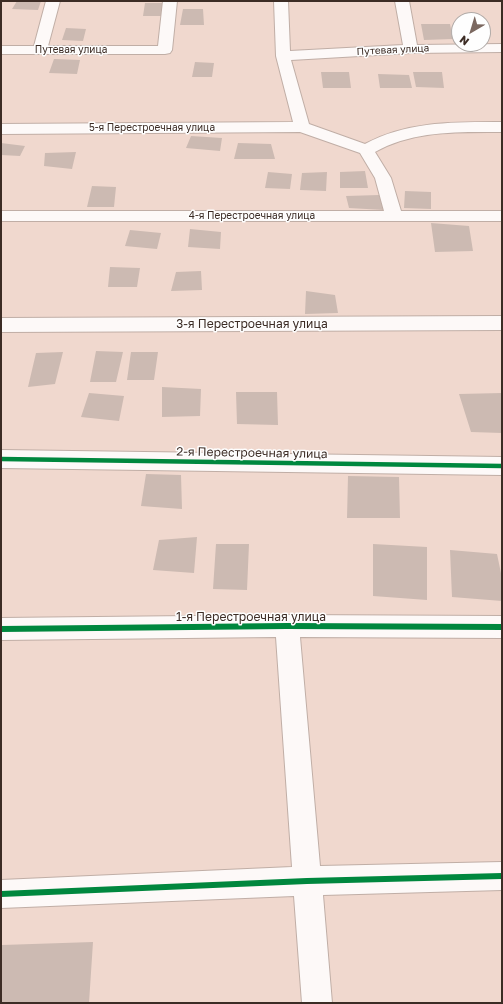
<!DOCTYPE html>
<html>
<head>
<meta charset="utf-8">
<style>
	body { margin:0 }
	#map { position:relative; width:503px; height:1004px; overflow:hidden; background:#f0d8ce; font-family:"Golos Text",sans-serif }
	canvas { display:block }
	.frame { position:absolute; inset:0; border:2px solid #3c2c25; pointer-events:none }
	.north { position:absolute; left:451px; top:12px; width:40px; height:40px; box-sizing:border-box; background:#fefefe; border:1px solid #b0aaa7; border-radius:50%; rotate:218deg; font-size:11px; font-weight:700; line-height:16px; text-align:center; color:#3c2c25 }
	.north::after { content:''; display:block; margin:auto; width:14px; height:18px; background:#7b6860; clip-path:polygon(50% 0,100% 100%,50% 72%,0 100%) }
</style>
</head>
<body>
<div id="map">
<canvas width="503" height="1004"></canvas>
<div class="frame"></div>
<div class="north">N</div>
</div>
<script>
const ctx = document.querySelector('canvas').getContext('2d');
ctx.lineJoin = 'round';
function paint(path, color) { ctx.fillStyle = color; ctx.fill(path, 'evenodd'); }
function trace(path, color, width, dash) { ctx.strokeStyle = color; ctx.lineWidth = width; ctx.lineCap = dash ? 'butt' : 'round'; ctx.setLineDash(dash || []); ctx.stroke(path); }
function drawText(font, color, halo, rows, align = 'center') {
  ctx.font = font + ' "Golos Text",sans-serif'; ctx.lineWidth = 3; ctx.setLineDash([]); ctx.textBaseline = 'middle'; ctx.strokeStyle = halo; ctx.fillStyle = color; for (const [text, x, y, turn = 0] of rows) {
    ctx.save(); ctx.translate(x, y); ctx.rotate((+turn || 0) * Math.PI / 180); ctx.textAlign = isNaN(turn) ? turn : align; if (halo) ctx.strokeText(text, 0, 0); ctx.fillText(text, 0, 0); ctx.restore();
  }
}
paint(new Path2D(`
	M17 1H41L38 10 12 9Z
	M145 3H164L163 16H143Z
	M183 9H203L204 25H180Z
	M421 24H450L453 39 424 40Z
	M66 28 86 29 83 41 62 40Z
	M54 59 80 60 77 74 49 73Z
	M195 62 214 63 212 77H192Z
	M321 72H349L351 88H323Z
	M413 72H442L444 88 416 87Z
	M378 74 409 75 412 88H380Z
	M191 136 222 138 220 151 186 148Z
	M1 143 25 146 20 156 1 155Z
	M238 143 271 144 275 159H234Z
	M76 152 72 169 44 166 45 153Z
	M365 171 368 188H340V172Z
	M268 172 292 174 290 189 265 188Z
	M327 172 326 191 300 190 302 173Z
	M92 186 116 187 114 207H87Z
	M405 191 431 192V209L404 208Z
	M379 195 384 210 349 208 346 196Z
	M431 223 469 226 473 251 435 252Z
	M190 229 221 232 220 249 188 247Z
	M130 230 161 233 157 249 125 246Z
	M110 267 140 268 137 287H108Z
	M201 271 202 290 171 291 176 272Z
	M306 291 335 295 338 313 305 314Z
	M96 351 123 352 116 382H90Z
	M63 352 55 384 28 387 36 353Z
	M131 352H158L154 380H127Z
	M162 387 201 389 200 416 162 417Z
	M236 392H277L278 425 237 424Z
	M89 393 124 396 119 421 81 417Z
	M502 393V433L471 432 459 394Z
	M146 474 181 475 182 509 141 506Z
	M348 476 399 477 400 518H347Z
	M197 537 194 573 153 570 159 540Z
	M216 544H249L247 590 213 589Z
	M373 544 427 547V600L373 596Z
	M450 550 497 554 502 578V601L452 597Z
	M93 942 89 1003H1L2 945Z`), '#ccbab2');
const minor = new Path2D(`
	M46 1H60L48 46H158L163 1H177L172 50 170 53 165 54H1V46H34Z
	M274 1H288L290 51 403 45 395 1H409L417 45 502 44V52L411 53 291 60 309 124 365 144C407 121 456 122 502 122V132C459 132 414 130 375 152L391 178 401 211H502V221H1V211H384L375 178 360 153 300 132 1 134V124L293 122 276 56Z
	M502 316V330L1 332V318Z
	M1 450 502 457V475L1 468Z
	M287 615 502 616V638L300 637 320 866 502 862V890L323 895 332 1003H302L294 896 1 908V880L292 867 276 637 1 640V618Z`);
trace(minor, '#c0aea6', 2);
paint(minor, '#fdf9f8');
trace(new Path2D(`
	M1 459 502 466`), '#00873e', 4.5);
trace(new Path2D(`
	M1 629 287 626 502 627
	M1 894 307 881 502 876`), '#00873e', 6);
drawText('10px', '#3c2c25', '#fefefe', [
	["Путевая улица",71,50],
	["Путевая улица",393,50,-3],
	["5-я Перестроечная улица",152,128],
	["4-я Перестроечная улица",252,216]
]);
drawText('12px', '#3c2c25', '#fefefe', [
	["3-я Перестроечная улица",252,324],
	["2-я Перестроечная улица",252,453,1],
	["1-я Перестроечная улица",251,617]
]);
</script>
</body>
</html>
